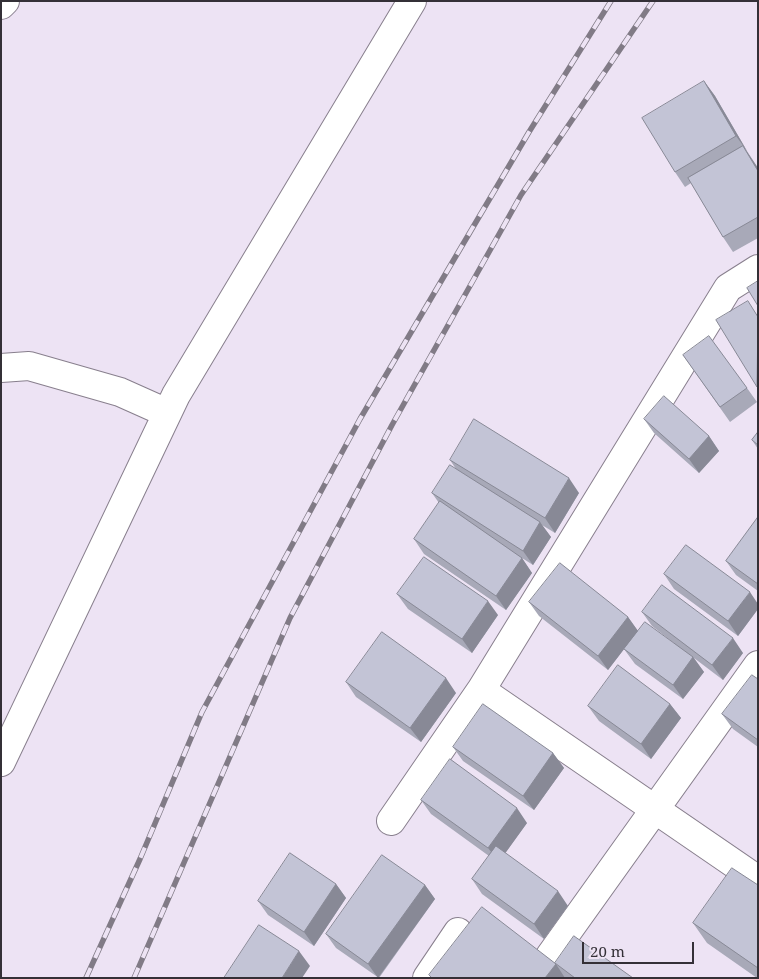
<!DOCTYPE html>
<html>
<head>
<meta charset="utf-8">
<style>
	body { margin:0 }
	#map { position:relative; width:759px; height:979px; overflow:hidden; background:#ede3f4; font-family:"Noto Serif",serif }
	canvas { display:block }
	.frame { position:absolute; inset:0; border:2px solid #343037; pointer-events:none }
	.scale { position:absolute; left:582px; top:942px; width:112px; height:22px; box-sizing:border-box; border:2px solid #343037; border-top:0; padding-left:6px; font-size:15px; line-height:18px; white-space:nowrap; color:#343037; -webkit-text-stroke:4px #ede3f4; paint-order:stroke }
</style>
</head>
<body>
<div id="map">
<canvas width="759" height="979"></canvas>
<div class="frame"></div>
<div class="scale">20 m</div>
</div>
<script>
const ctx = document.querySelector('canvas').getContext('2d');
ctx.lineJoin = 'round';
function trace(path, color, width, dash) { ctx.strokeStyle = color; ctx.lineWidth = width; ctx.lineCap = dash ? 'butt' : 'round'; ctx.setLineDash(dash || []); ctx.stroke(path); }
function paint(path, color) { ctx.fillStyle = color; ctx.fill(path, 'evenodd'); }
const minor = new Path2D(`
	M1 5 5 1
	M1 368 29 366 120 392 167 413
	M481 690 758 880
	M1 762 176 395 412 1
	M391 821 481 690 728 288 758 269
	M550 956 758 665
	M427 978 458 932`);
trace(minor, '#887f8d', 30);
trace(minor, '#fff', 28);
const rail = new Path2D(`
	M86 978 140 859 202 712 360 419 529 132 611 1
	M134 978 290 618 392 425 521 195 653 1`);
trace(rail, '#817b86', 5.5);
trace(rail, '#ede3f4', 4, [11]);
paint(new Path2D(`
	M704 81 715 96 747 151 758 168V238L733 252 723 237 691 183 685 187 675 172Z
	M683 355 747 388 757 402 730 422Z
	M644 419 709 436 719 451 699 473 654 433Z
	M758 432V449L752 440Z
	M450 460 579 493 555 533 542 525 551 537 533 565 522 558 532 573 506 610 424 554 414 539 439 503 432 493 456 469Z
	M758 517V591L736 575 726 561Z
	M664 574 758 604V609L738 636 674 589Z
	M397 594 498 615 472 653 408 609Z
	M529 602 628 617 638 631 675 644 652 626 642 612 743 653 723 680 694 658 704 672 683 699 635 664 624 649 608 670 539 616Z
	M758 679V747L733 729 722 714Z
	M346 682 456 693 421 742 356 697Z
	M670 704 681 718 651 759 599 721 588 706Z
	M453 747 553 753 564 768 534 810 463 761Z
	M421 800 527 823 505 853 568 906 544 939 482 894 472 879 489 856 431 814Z
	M336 884 346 898 314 946 268 915 258 901Z
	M425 885 435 899 379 978 336 948 326 934Z
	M758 885V978H757L707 943 693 923Z
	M555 963 633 978H431L429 975Z`), '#a8a9b8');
paint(new Path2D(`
	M704 81 715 96 747 151 736 136Z
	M743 146 758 168V171Z
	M709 436 719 451 699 473 689 459Z
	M569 478 579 493 555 533 545 518Z
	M540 522 551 537 533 565 523 551Z
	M522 558 532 573 506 610 496 596Z
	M750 592 758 604V609L738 636 728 621Z
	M488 601 498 615 472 653 462 639Z
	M628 617 638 631 608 670 598 656Z
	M733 638 743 653 723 680 712 665Z
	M693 657 704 672 683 699 673 685Z
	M446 678 456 693 421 742 410 728Z
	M670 704 681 718 651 759 641 744Z
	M553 753 564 768 534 810 523 796Z
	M517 808 527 823 499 862 488 848Z
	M336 884 346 898 314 946 304 932Z
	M425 885 435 899 378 978 368 964Z
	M558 891 568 906 544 939 534 924Z
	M299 951 310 966 302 978H282Z
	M556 964 565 978H545Z`), '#888996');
const building = new Path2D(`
	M704 81 736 136 675 172 642 118Z
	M743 146 758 171V217L723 237 688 178Z
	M758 281V306L747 288Z
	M748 301 758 317 757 387 716 320Z
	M709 336 747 388 720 407 683 355Z
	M664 396 709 436 689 459 644 419Z
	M474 419 569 478 545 518 450 460Z
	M758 432V445L752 440Z
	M450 465 540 522 523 551 432 493Z
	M440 501 522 558 496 596 414 539Z
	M758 517V584L726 561Z
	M686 545 750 592 728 621 664 574Z
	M424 557 488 601 462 639 397 594Z
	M560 563 628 617 598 656 529 602Z
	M662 585 733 638 712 665 642 612Z
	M645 622 693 657 673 685 624 649Z
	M382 632 446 678 410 728 346 682Z
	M618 665 670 704 641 744 588 706Z
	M752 675 758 679V740L722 714Z
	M483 704 553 753 523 796 453 747Z
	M450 759 517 808 488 848 421 800Z
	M496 846 558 891 534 924 472 879Z
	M290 853 336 884 304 932 258 901Z
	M382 855 425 885 368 964 326 934Z
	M732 868 758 885V968L693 923Z
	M482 907 556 964 545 978H432L429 975Z
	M259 925 299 951 282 978H224Z
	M574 936 633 978H575L555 963Z`);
paint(building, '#c3c4d6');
trace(building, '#888996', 1);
</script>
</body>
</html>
